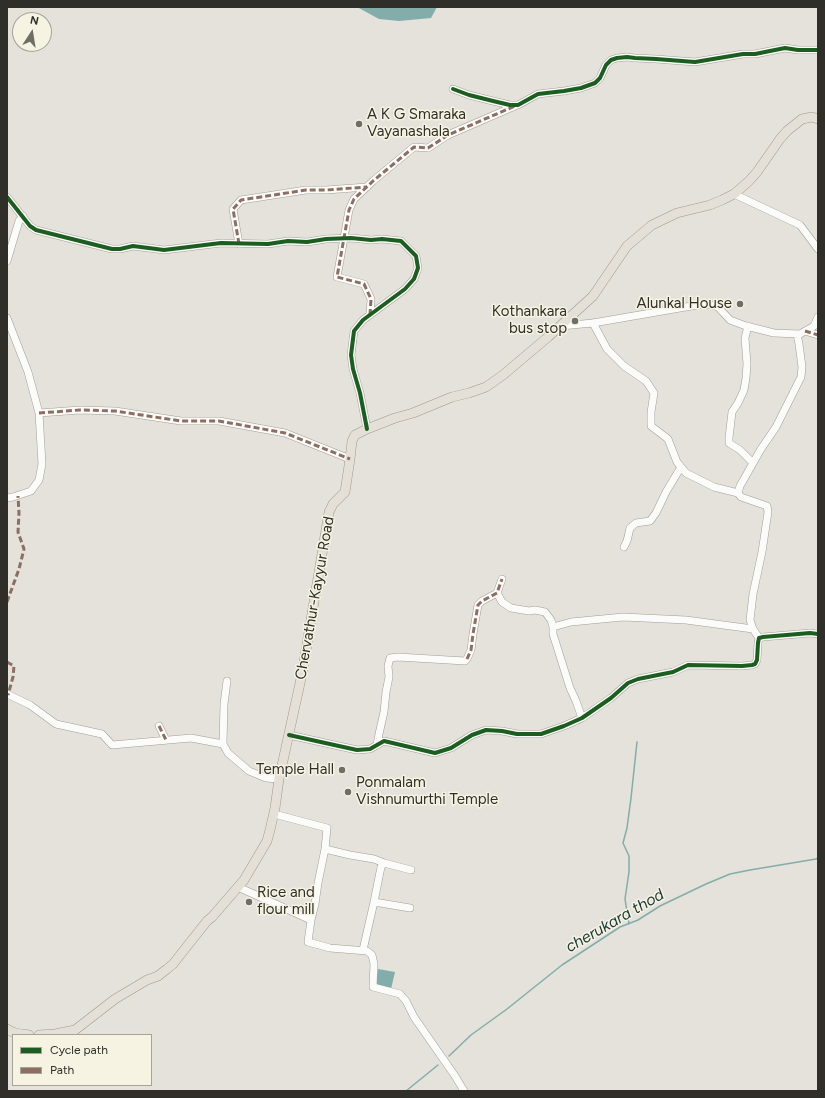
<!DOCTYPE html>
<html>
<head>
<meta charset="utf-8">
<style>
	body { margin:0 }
	#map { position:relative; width:825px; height:1098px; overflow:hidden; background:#e4e2da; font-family:Figtree,sans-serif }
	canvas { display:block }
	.frame { position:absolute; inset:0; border:8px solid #2f2e28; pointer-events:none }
	.legend { position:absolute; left:12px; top:1034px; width:140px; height:52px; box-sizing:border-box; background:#f6f3e2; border:1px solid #a6a498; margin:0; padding:5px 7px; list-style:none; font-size:12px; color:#2f2e28 }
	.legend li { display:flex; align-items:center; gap:8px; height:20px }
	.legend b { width:20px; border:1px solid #a6a498 }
	.north { position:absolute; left:12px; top:12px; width:40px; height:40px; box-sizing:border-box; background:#f6f3e2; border:1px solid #a6a498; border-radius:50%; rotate:12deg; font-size:11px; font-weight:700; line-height:16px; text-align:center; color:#2f2e28 }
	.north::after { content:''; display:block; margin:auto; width:14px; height:18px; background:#6e6d66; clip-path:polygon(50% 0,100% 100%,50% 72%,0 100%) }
</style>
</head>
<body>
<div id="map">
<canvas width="825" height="1098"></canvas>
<div class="frame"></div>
<ul class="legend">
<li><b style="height:5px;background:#1b5e20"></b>Cycle path</li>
<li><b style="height:5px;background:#8d6e63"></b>Path</li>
</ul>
<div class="north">N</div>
</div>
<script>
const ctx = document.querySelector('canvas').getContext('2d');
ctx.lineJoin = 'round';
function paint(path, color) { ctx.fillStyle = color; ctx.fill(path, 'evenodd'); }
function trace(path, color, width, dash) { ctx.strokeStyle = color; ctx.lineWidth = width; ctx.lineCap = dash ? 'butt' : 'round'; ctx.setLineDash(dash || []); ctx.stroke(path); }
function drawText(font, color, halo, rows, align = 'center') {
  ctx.font = font + ' Figtree,sans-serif'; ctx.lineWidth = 3; ctx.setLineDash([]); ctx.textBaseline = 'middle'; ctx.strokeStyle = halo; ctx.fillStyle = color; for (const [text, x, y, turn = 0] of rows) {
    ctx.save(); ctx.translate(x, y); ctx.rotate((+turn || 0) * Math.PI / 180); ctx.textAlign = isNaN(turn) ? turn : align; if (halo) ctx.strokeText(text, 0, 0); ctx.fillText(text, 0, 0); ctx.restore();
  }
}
paint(new Path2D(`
	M357 7H437L431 18 399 21 379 19Z
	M378 969 395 972 391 989 375 986Z`), '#83adab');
trace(new Path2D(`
	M629 924 625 899 629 872V856L623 843 627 828 631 798 637 742
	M449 1056 471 1035 507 1009 562 965 620 927 638 920 660 906 706 884 730 874 750 870 816 859 818 858
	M406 1091 438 1065`), '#83adab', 1.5);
const minor = new Path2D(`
	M453 89 469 95 493 101 510 105H518L538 94 564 91 581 88 595 83 600 78 606 65 611 60 617 58 627 57 635 58 656 59 695 62 743 54H755L785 48 798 50H818
	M734 194 800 225 818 249
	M7 197 30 226 36 230 112 249H120L133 246 164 250 221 243 268 244 288 241 307 242 326 239 351 238 371 240 382 239 401 241 416 256 418 268 414 279 405 289 363 320 354 331 351 355 353 369 360 393 367 429
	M239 244 233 209 241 200 306 190H326L367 187
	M7 261 19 221 23 216
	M370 315 371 299 364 284 337 277 349 210 354 199 373 181 414 147 428 148 448 135 515 106
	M7 318 28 372 39 413 42 464 39 480 31 491 13 497 7 498
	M593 323 607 349 624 366 646 381 654 393 651 412V426L668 439 677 462 686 473 714 487 738 493
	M561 326 593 323 703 304 711 305 718 307 730 320 746 326 774 333 800 334 814 326 818 317
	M748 326 745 338 747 364 746 378 744 390 738 403 732 412 729 438V443L740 450 753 463
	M805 331 818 335
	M39 413 80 410 115 411 181 421H219L285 433 350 459
	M624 547 627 541 630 528 636 523 650 521 656 513 666 492 681 467
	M497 593 502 602 511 608 529 611 535 610 545 612 551 620 553 627
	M759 638 753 629 750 620 753 594 762 552 768 512 767 506 741 497 738 493 740 486 761 449 776 427 801 377 802 367 799 344 797 334
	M7 694 30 705 56 724 102 734 112 745 191 738 223 744 228 753 249 771 266 778 279 779
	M582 718 576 701 570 688 553 634V627L571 622 623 617 686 620 753 629
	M159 726 166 740
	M289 735 357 750 370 749 384 741 435 753 451 748 472 735 486 730 502 731 517 734H541L564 726 582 718 611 698 628 683 638 679 673 672 688 665 742 666 752 665 755 664 757 660 758 643 759 638 763 637 810 633 818 634
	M223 744 224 704 227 681
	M377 745 379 734 384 712 386 692 389 677 388 666 390 658 398 657 465 661 467 659 471 650 473 634 478 605 482 601 497 593 502 579
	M274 814 327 828 325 849 318 883 315 904 311 920
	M325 849 350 855 374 859 384 863
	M238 887 311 920 308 942 330 948 367 951 372 955 374 964 373 987 400 994 406 1001 414 1017 455 1076 464 1091
	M374 902 381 867 384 863 411 870
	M363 950 374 902 410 908`);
const major = new Path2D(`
	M7 1029C14 1034 21 1034 29 1035
	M39 1035 55 1034 75 1030 115 999 147 980 158 976 167 969 173 964 207 921 212 917 244 880 267 841 270 830 275 808 279 779 302 674 329 512 333 504 345 492 350 459 352 441 355 435 367 429 395 418 413 413 452 397 469 393 486 387 503 375 548 337 593 296 627 246 652 225 677 213 710 205 722 200 734 194 749 181 757 172 780 139 787 131 802 119 812 117 818 119`);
trace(minor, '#a09e98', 8);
trace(major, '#a29988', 10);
trace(minor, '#fbfbf9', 7);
trace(major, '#e4dfd7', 9);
trace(new Path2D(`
	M239 244 233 209 241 200 306 190H326L367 187
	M370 315 371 299 364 284 337 277 349 210 354 199 373 181 414 147 428 148 448 135 515 106
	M805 331 818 335
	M39 413 80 410 115 411 181 421H219L285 433 350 459
	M7 602 19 569 24 549 18 532 19 513 18 496
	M467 659 471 650 473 634 478 605 482 601 497 593 502 579
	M7 662 14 666 13 677 8 695
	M159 726 166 740`), '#8d6e63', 3, [6, 3]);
trace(new Path2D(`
	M453 89 469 95 493 101 510 105H518L538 94 564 91 581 88 595 83 600 78 606 65 611 60 617 58 627 57 635 58 656 59 695 62 743 54H755L785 48 798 50H818
	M7 197 30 226 36 230 112 249H120L133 246 164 250 221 243 268 244 288 241 307 242 326 239 351 238 371 240 382 239 401 241 416 256 418 268 414 279 405 289 363 320 354 331 351 355 353 369 360 393 367 429
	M289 735 357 750 370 749 384 741 435 753 451 748 472 735 486 730 502 731 517 734H541L564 726 582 718 611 698 628 683 638 679 673 672 688 665 742 666 752 665 755 664 757 660 758 643 759 638 763 637 810 633 818 634`), '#1b5e20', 4);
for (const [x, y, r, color] of [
	[359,124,4,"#6e6d66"],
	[740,304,4,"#6e6d66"],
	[575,321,4,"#6e6d66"],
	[342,770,4,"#6e6d66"],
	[348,792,4,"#6e6d66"],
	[249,902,4,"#6e6d66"]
]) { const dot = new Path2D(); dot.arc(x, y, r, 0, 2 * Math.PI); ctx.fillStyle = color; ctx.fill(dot); trace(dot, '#f6f3e2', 1.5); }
drawText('15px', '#2f2e28', '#f6f3e2', [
	["A K G Smaraka",367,115],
	["Vayanashala",367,132],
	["Alunkal House",732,304,"right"],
	["Kothankara",567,312,"right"],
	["bus stop",567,329,"right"],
	["Temple Hall",334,770,"right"],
	["Ponmalam",356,783],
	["Vishnumurthi Temple",356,800],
	["Rice and",257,893],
	["flour mill",257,910]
], 'left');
drawText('15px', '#2f2e28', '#f6f3e2', [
	["Chervathur-Kayyur Road",315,598,-80]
]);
drawText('italic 16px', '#183738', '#f6f3e2', [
	["cherukara thod",615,921,-30]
]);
</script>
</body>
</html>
